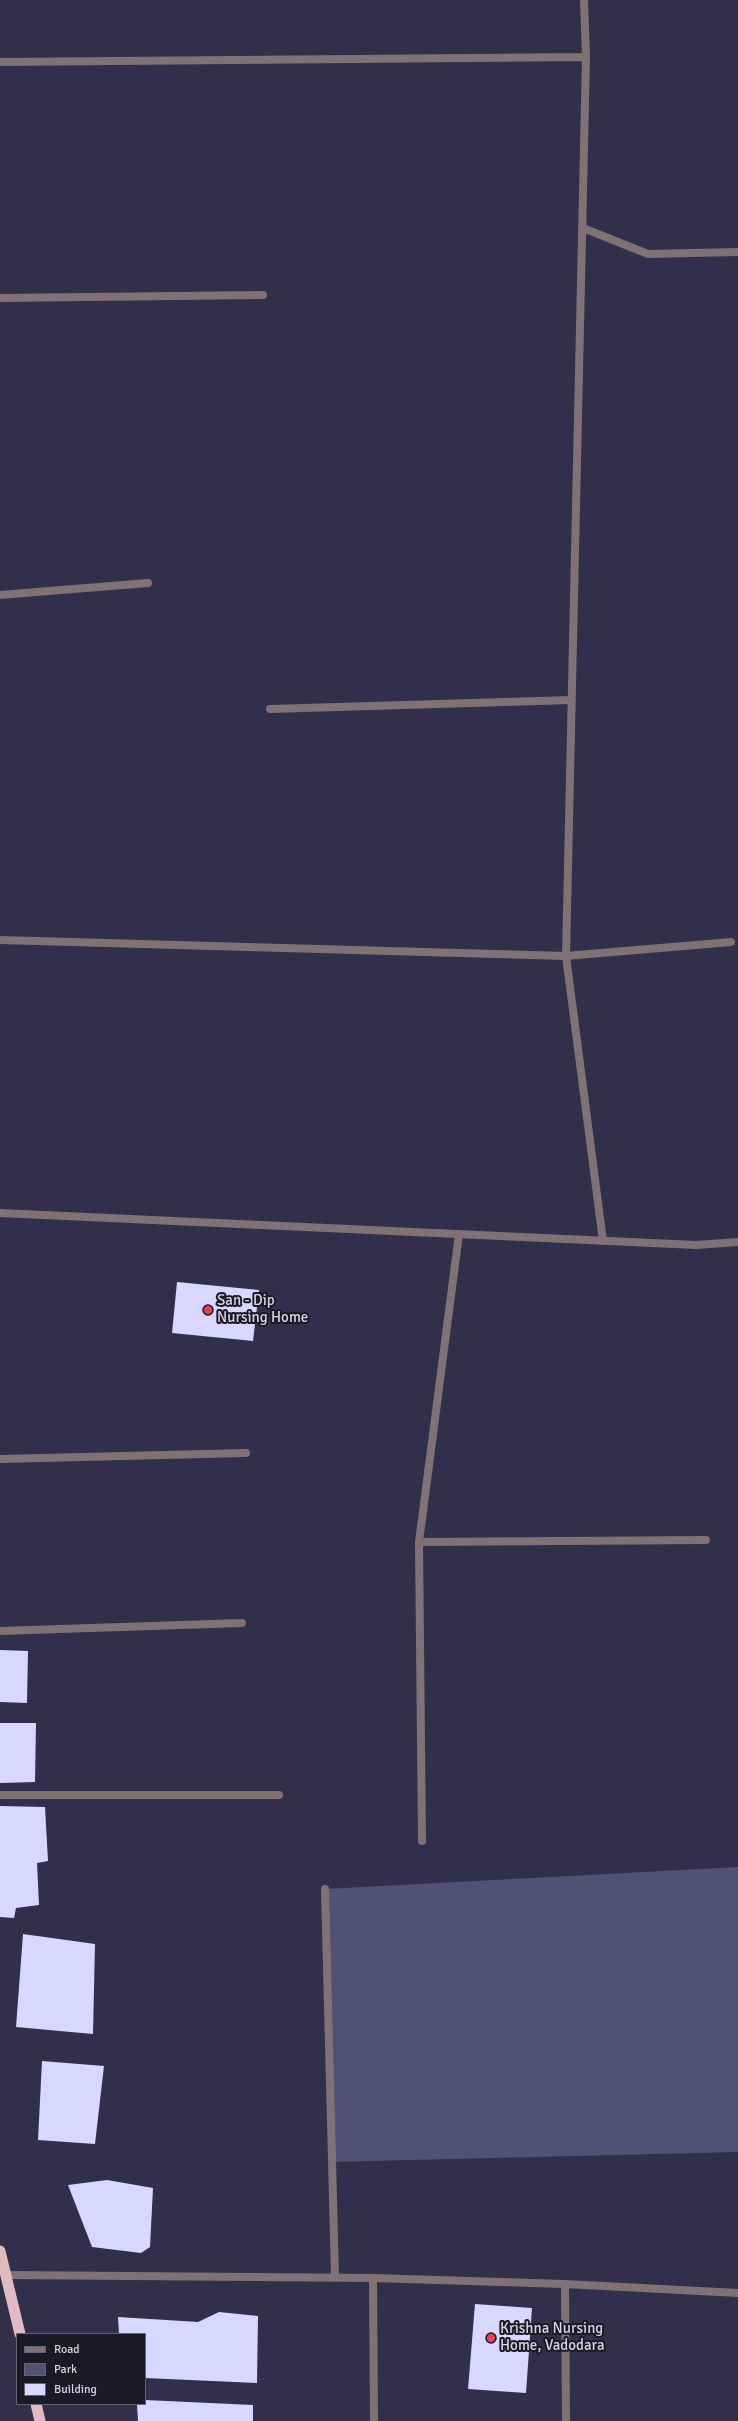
<!DOCTYPE html>
<html>
<head>
<meta charset="utf-8">
<style>
	body { margin:0 }
	#map { position:relative; width:738px; height:2421px; overflow:hidden; background:#312f4b; font-family:Signika,sans-serif }
	canvas { display:block }
	.legend { position:absolute; left:16px; top:2333px; width:130px; height:72px; box-sizing:border-box; background:#1a1926; border:1px solid #656473; margin:0; padding:5px 7px; list-style:none; font-size:12px; color:#d5d5e7 }
	.legend li { display:flex; align-items:center; gap:8px; height:20px }
	.legend b { width:20px; border:1px solid #656473 }
</style>
</head>
<body>
<div id="map">
<canvas width="738" height="2421"></canvas>
<ul class="legend">
<li><b style="height:5px;background:#827174"></b>Road</li>
<li><b style="height:11px;background:#535075"></b>Park</li>
<li><b style="height:11px;background:#d9d7fd"></b>Building</li>
</ul>
</div>
<script>
const ctx = document.querySelector('canvas').getContext('2d');
ctx.lineJoin = 'round';
function paint(path, color) { ctx.fillStyle = color; ctx.fill(path, 'evenodd'); }
function trace(path, color, width, dash) { ctx.strokeStyle = color; ctx.lineWidth = width; ctx.lineCap = dash ? 'butt' : 'round'; ctx.setLineDash(dash || []); ctx.stroke(path); }
function drawText(font, color, halo, rows, align = 'center') {
  ctx.font = font + ' Signika,sans-serif'; ctx.lineWidth = 4; ctx.setLineDash([]); ctx.textBaseline = 'middle'; ctx.strokeStyle = halo; ctx.fillStyle = color; for (const [text, x, y, turn = 0] of rows) {
    ctx.save(); ctx.translate(x, y); ctx.rotate((+turn || 0) * Math.PI / 180); ctx.textAlign = isNaN(turn) ? turn : align; if (halo) ctx.strokeText(text, 0, 0); ctx.fillText(text, 0, 0); ctx.restore();
  }
}
paint(new Path2D(`
	M738 1867V2152L329 2162 325 1889Z`), '#535075');
paint(new Path2D(`
	M177 1282 259 1290 253 1341 172 1333Z
	M0 1650 28 1651 27 1703 0 1702Z
	M0 1723H36L35 1782 0 1783Z
	M0 1806 45 1807 48 1861 37 1863 39 1905 16 1908 14 1918 0 1917Z
	M23 1934 95 1944 93 2034 16 2027Z
	M42 2061 104 2066 95 2144 38 2140Z
	M107 2180 153 2188 150 2247 141 2253 92 2247 68 2185Z
	M475 2304 532 2308 526 2393 468 2389Z
	M219 2312 258 2316 257 2383 145 2378V2334H119L118 2317 198 2322Z
	M145 2400 253 2405V2421H138L137 2404H145Z`), '#d9d7fd');
trace(new Path2D(`
	M584 0 586 57 566 956 603 1241
	M0 62 586 57
	M583 228 648 254 738 252
	M0 298 263 295
	M0 595 148 583
	M270 709 572 700
	M0 940 566 956 731 942
	M0 1459 246 1453
	M419 1542 706 1540
	M0 1631 242 1623
	M0 1795H279
	M422 1841 419 1542 459 1234
	M325 1889 335 2277
	M7 2275 373 2278 565 2284 738 2293
	M373 2278 374 2421
	M565 2284 566 2421`), '#827174', 8);
trace(new Path2D(`
	M0 1213 696 1245 738 1242`), '#827174', 8);
trace(new Path2D(`
	M0 2251 20 2334
	M36 2404 40 2421`), '#e2bac2', 11);
for (const [x, y, r, color] of [
	[208,1310,5,"#e0444e"],
	[491,2338,5,"#e0444e"]
]) { const dot = new Path2D(); dot.arc(x, y, r, 0, 2 * Math.PI); ctx.fillStyle = color; ctx.fill(dot); trace(dot, '#1a1926', 1.5); }
drawText('15px', '#d5d5e7', '#1a1926', [
	["San - Dip",217,1301],
	["Nursing Home",217,1318],
	["Krishna Nursing",500,2329],
	["Home, Vadodara",500,2346]
], 'left');
</script>
</body>
</html>
